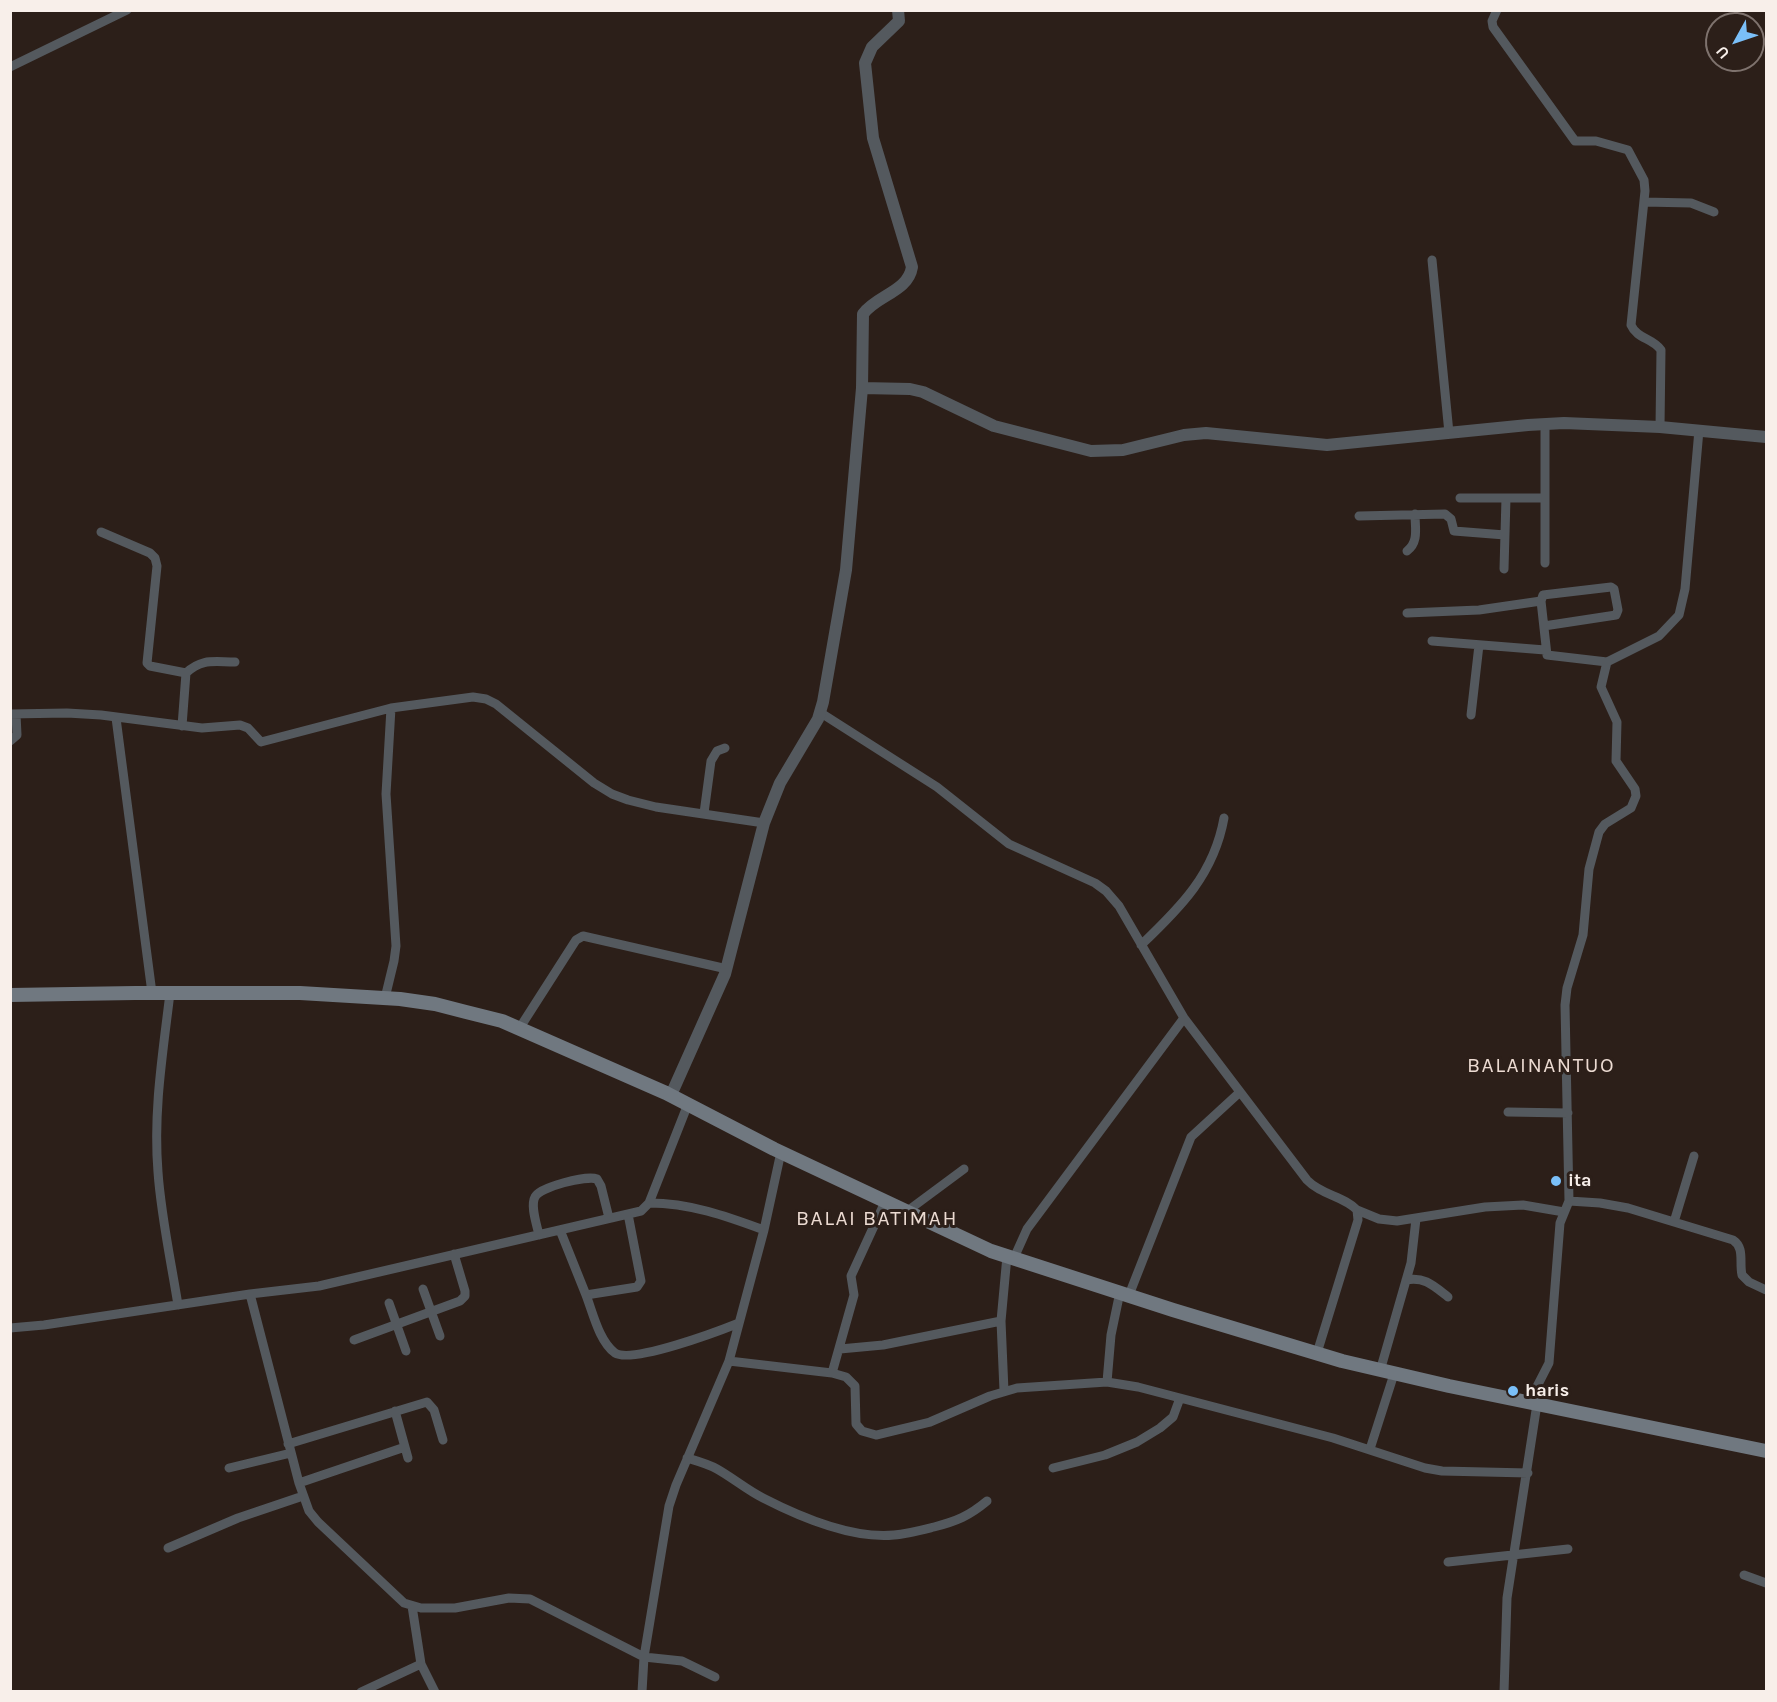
<!DOCTYPE html>
<html>
<head>
<meta charset="utf-8">
<style>
	body { margin:0 }
	#map { position:relative; width:1777px; height:1702px; overflow:hidden; background:#2c1f19; font-family:Karla,sans-serif }
	canvas { display:block }
	.frame { position:absolute; inset:0; border:12px solid #f8efea; pointer-events:none }
	.north { position:absolute; left:1705px; top:12px; width:60px; height:60px; box-sizing:border-box; background:#2c1f19; border:2px solid #7e726d; border-radius:50%; rotate:230deg; font-size:16px; font-weight:700; line-height:24px; text-align:center; color:#f8efea }
	.north::after { content:''; display:block; margin:auto; width:21px; height:27px; background:#7abff8; clip-path:polygon(50% 0,100% 100%,50% 72%,0 100%) }
</style>
</head>
<body>
<div id="map">
<canvas width="1777" height="1702"></canvas>
<div class="frame"></div>
<div class="north">U</div>
</div>
<script>
const ctx = document.querySelector('canvas').getContext('2d');
ctx.lineJoin = 'round';
function trace(path, color, width, dash) { ctx.strokeStyle = color; ctx.lineWidth = width; ctx.lineCap = dash ? 'butt' : 'round'; ctx.setLineDash(dash || []); ctx.stroke(path); }
function drawText(font, color, halo, rows, align = 'center') {
  ctx.font = font + ' Karla,sans-serif'; ctx.lineWidth = 6; ctx.setLineDash([]); ctx.textBaseline = 'middle'; ctx.strokeStyle = halo; ctx.fillStyle = color; for (const [text, x, y, turn = 0] of rows) {
    ctx.save(); ctx.translate(x, y); ctx.rotate((+turn || 0) * Math.PI / 180); ctx.textAlign = isNaN(turn) ? turn : align; if (halo) ctx.strokeText(text, 0, 0); ctx.fillText(text, 0, 0); ctx.restore();
  }
}
trace(new Path2D(`
	M1497 10 1492 21 1493 27 1575 141H1596L1628 150 1644 180 1645 191 1631 325C1637 339 1653 338 1661 350L1660 427
	M10 67 127 10
	M1644 202 1691 203 1714 212
	M1432 260 1449 433
	M1460 498H1545
	M1359 516 1445 514 1451 519 1454 531 1505 535
	M101 532 150 553 155 558 157 566 147 663 150 666 186 673 182 726
	M1407 551C1419 542 1415 528 1415 514
	M1545 563V424
	M1504 569 1506 498
	M1541 601 1547 655 1607 662
	M1407 613 1479 610 1541 601 1543 595 1611 587 1614 589 1618 610 1616 615 1544 626
	M1432 641 1545 650
	M186 673C202 658 214 662 235 662
	M821 713 937 787 1009 844 1095 883 1106 891 1119 906 1184 1018 1307 1180C1321 1195 1344 1196 1357 1210L1358 1220 1317 1353
	M10 714 67 713 101 715 202 728 240 725 248 728 261 742 391 708 473 697 486 699 496 704 594 783 612 794 628 800 656 807 764 823
	M1471 715 1479 645
	M116 718 152 993
	M10 741 17 735 16 714
	M704 813 711 761 717 751 725 748
	M1141 945C1181 907 1214 874 1224 818
	M170 993C163 1052 153 1112 158 1172 161 1216 171 1261 178 1305
	M385 998 394 961 396 946 386 794 391 708
	M519 1029 576 940 583 936 727 969
	M1508 1112 1568 1113
	M1569 1201 1600 1203 1628 1208 1733 1240C1745 1248 1739 1262 1742 1275L1749 1282 1766 1290
	M649 1203C690 1203 726 1216 764 1230
	M1357 1210 1379 1219 1397 1221 1485 1207 1523 1205 1564 1212
	M906 1212 964 1169
	M1674 1222 1694 1156
	M560 1230 586 1295 637 1287 641 1281 628 1214
	M539 1235C537 1225 530 1206 535 1197 539 1187 587 1175 597 1179L601 1186 609 1218
	M1014 1258 1027 1229 1184 1018
	M1406 1280C1424 1276 1434 1286 1448 1297
	M423 1289 440 1336
	M250 1294 299 1483 309 1511 318 1522 404 1603 421 1608H455L509 1598 530 1599 644 1657 682 1661 715 1677
	M586 1295C593 1313 599 1341 615 1353 632 1364 719 1331 739 1323
	M1129 1295 1191 1137 1240 1092
	M389 1303 406 1351
	M10 1328 44 1325 250 1294 319 1286 641 1211 649 1203 688 1104
	M354 1340 460 1301 465 1296V1291L454 1254
	M840 1349 883 1345 1001 1321
	M729 1361 832 1373 846 1377 855 1386 856 1424 862 1431 876 1435 930 1422 990 1396 1017 1388 1107 1382 1138 1387 1333 1438 1425 1468 1442 1471 1528 1473
	M1380 1371 1411 1263 1416 1219
	M832 1373 854 1295 851 1276 885 1202
	M1107 1382 1111 1335 1120 1292
	M1004 1391 1001 1321 1007 1256
	M1529 1402 1549 1363 1560 1223 1569 1201 1565 1005 1567 988 1583 935 1589 869 1599 832 1605 824 1631 808 1636 796 1635 789 1616 761 1617 722 1601 687 1607 662 1659 636 1679 615 1685 589 1699 430
	M395 1411 408 1458
	M288 1444 427 1402 434 1410 443 1440
	M1370 1449 1394 1374
	M687 1458C697 1461 708 1464 717 1469 733 1478 747 1490 763 1498 800 1517 852 1539 894 1535 907 1534 922 1530 934 1527 957 1521 969 1516 987 1501
	M229 1468 291 1453
	M1053 1468 1105 1455 1137 1442 1160 1428 1173 1417 1180 1398
	M299 1483 405 1447
	M168 1548 238 1518 303 1496
	M1448 1562 1568 1549
	M1744 1575 1766 1583
	M412 1606 421 1664 435 1692
	M361 1692 421 1664
	M642 1692 644 1657 669 1506 676 1485 729 1361 764 1230 781 1152
	M1504 1692 1507 1598 1537 1404`), '#54595e', 9);
trace(new Path2D(`
	M862 388 910 389 923 392 994 426 1091 451 1123 450 1184 435 1206 433 1327 445 1528 425 1564 423 1660 427 1766 437
	M671 1095 725 974 764 823 780 783 818 719 823 702 846 570 862 388 863 314C877 295 908 292 912 267L873 138 865 63 872 47 899 21 898 10`), '#54595e', 12);
trace(new Path2D(`
	M10 995 135 993H300L400 999 435 1004 466 1012 502 1021 666 1093 774 1149 991 1251 1173 1310 1342 1361 1449 1386 1766 1451`), '#707880', 14);
for (const [x, y, r, color] of [
	[1556,1181,6,"#7abff8"],
	[1513,1391,6,"#7abff8"]
]) { const dot = new Path2D(); dot.arc(x, y, r, 0, 2 * Math.PI); ctx.fillStyle = color; ctx.fill(dot); trace(dot, '#2c1f19', 2); }
drawText('bold 18px', '#f8efea', '#2c1f19', [
	["ita",1568,1181],
	["haris",1525,1391]
], 'left');
ctx.letterSpacing = '1.5px';
drawText('21px', '#ecdbd2', '#2c1f19', [
	["BALAINANTUO",1541,1066],
	["BALAI BATIMAH",877,1219]
]);
ctx.letterSpacing = '0px';
</script>
</body>
</html>
